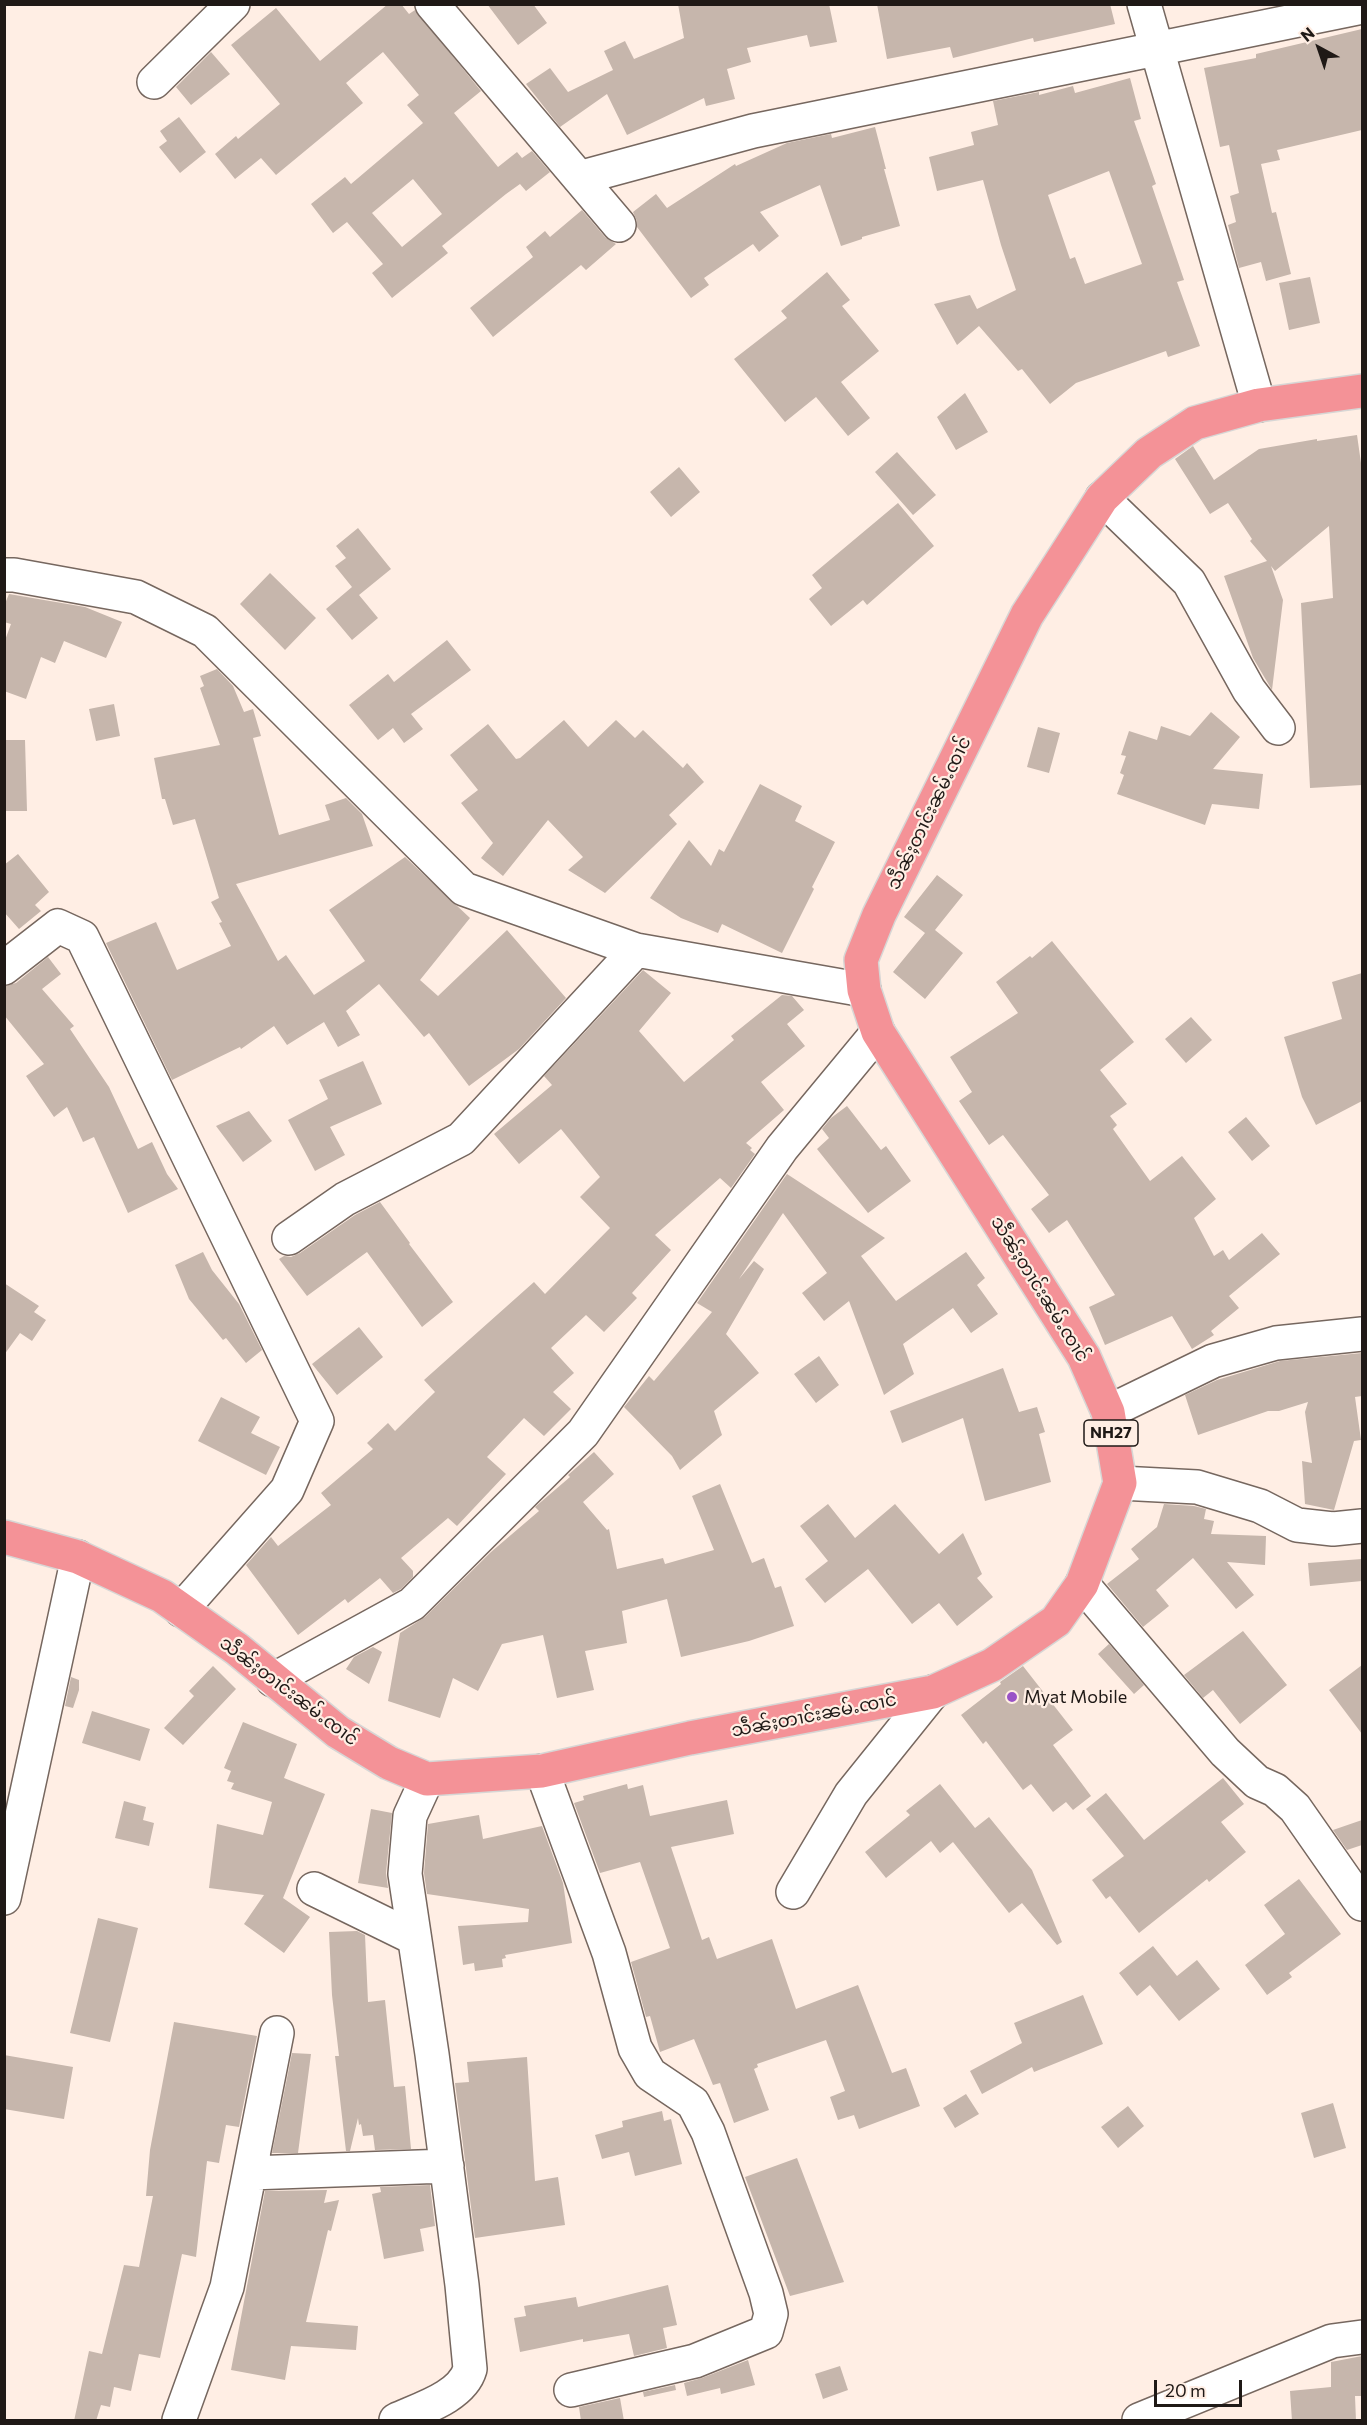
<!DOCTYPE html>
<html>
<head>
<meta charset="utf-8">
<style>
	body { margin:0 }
	#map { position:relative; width:1367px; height:2425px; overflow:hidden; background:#ffeee4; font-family:Commissioner,sans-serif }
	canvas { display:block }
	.frame { position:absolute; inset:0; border:6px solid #1f1916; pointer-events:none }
	.north { position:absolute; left:1289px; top:18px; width:60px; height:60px; -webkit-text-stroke:4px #ffeee4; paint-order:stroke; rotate:320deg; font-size:16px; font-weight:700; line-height:24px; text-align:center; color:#1f1916 }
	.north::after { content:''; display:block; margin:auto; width:21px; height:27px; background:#1f1916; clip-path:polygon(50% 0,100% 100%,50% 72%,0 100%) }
	.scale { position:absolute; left:1154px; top:2380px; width:88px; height:27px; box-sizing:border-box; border:3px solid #1f1916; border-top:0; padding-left:8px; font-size:18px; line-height:21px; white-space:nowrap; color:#1f1916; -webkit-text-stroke:4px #ffeee4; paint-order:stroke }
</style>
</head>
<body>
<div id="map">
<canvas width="1367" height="2425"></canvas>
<div class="frame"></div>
<div class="north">N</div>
<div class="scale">20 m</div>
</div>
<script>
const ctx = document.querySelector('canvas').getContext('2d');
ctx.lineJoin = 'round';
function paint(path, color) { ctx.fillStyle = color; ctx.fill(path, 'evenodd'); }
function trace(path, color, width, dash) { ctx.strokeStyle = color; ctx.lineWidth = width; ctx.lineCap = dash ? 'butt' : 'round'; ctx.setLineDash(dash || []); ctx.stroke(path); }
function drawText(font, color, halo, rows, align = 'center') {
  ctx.font = font + ' Commissioner,"Noto Sans Myanmar",sans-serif'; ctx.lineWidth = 4.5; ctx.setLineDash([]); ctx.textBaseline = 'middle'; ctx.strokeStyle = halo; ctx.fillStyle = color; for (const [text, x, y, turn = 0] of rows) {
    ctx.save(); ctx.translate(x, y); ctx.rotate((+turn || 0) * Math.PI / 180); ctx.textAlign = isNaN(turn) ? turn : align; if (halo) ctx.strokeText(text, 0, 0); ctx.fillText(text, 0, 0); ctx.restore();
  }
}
paint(new Path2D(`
	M388 4H401L409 14 415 10 481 91 454 113 498 167 517 152 522 158 532 151 550 172 526 191 520 184 506 194 442 246 448 253 392 298 372 273 383 264 347 222 333 233 311 204 345 177 351 184 423 123 407 105 419 95 383 52 346 83 363 103 276 175 261 158 235 179 215 154 236 136 238 139 280 104 231 45 276 8 320 61ZM413 179 442 214 402 247 372 213Z
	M487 4H533L547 23 518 45Z
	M678 4H829L837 42 810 47 807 35 747 48 751 62 727 69 735 99 706 106 704 98 627 135 607 94 560 127 526 84 550 68 568 92 613 70 604 51 625 41 634 59 684 38Z
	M877 4H1110L1115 24 1034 42 1033 38 953 58 950 47 887 59Z
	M1362 29V130L1277 150 1280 160 1261 164 1272 213 1276 212 1291 274 1266 281 1261 262 1239 268 1228 225 1236 222 1230 196 1239 193 1229 145 1220 147 1204 68 1256 58V54Z
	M211 52 230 74 191 105 176 87Z
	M1130 78 1141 119 1134 121 1156 184 1152 186 1184 280 1177 282 1200 346 1168 357 1166 351 1076 383 1050 404 1022 369 1018 371 979 326 957 345 934 304 970 295 977 309 1016 290 1001 245 983 180 937 191 929 157 974 145 971 132 998 125 993 101 1039 92V95L1073 86 1075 93ZM1109 171 1142 264 1085 284 1075 257 1070 259 1048 195Z
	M179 117 206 152 180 173 159 147 167 141 160 131Z
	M875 127 886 169H884L900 226 862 237V239L841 246 820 185 760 212 779 236 759 252 753 244 704 278 709 285 691 298 637 227V221L633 212 656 194 667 208 735 164 736 166 787 143 831 134 832 138Z
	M582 210 605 237 616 244 586 270 581 265 493 337 470 308 533 257 526 247 545 231 550 237Z
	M827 272 850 300 842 306 879 351 841 382 870 418 848 436 816 397 785 422 734 359 787 318 781 311Z
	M1310 277 1320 323 1289 330 1279 283Z
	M965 393 988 432 956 450 937 417Z
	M1357 435 1362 470V785L1310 788 1301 603 1333 598 1329 526 1275 571 1271 566 1283 600 1272 690 1253 658 1224 576 1267 561 1250 541 1252 539 1228 503 1210 514 1175 459 1193 446 1214 480 1259 449 1317 439V441Z
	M897 452 936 495 913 515 875 472Z
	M679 467 700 492 671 517 650 492Z
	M898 503 934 546 867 605 863 600 831 626 809 599 822 588 812 575Z
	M358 528 391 569 359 595 378 618 352 640 326 609 352 587 335 566 346 558 336 546Z
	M270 573 316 618 285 650 240 604Z
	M9 594 85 607 122 622 106 658 64 641 55 663 41 657 26 699 4 691V643L11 624 4 622V606Z
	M447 640 471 670 411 714 423 729 404 743 393 728 378 740 349 705 388 674 394 682Z
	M217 669 233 686 244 712 253 709 261 736 253 738 279 835 330 820 325 805 346 798 362 814 373 846 236 884 278 961 286 955 314 995 365 961 329 910 405 857 470 918 420 980 438 996 507 930 566 998 519 1049 469 1086 429 1033 424 1037 379 984 346 1011 360 1035 338 1047 324 1022 287 1045 274 1026 241 1049 240 1047 172 1080 106 943 156 922 177 970 231 946 219 923 222 922 211 902 219 898 195 819 173 825 165 799H162L154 758 220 745 200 688 204 686 200 676Z
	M114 704 120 736 96 741 89 709Z
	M1211 712 1240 737 1213 769 1263 774 1259 809 1212 804 1205 825 1117 794 1124 775 1120 773 1126 756 1121 755 1129 731 1157 740 1161 726 1190 736Z
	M564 720 588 747 616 720 635 738 643 730 683 768 687 763 704 782 669 815 677 824 605 893 568 870 583 857 548 820 503 876 481 858 493 843 461 803 478 790 450 755 488 724 516 759 520 758Z
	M1038 727 1060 733 1049 773 1027 767Z
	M4 740H25L27 811H4Z
	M760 784 802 806 795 821 835 842 812 887 814 889 782 953 722 924 718 933 681 918 650 898 689 840 711 866 719 849 724 852Z
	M18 854 49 892 35 905 41 911 19 929 4 912V865Z
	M937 875 963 895 935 930 963 953 925 999 893 972 925 933 904 917Z
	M1052 941 1134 1042 1100 1070 1127 1104 1110 1116 1117 1125 1113 1129 1150 1181 1182 1156 1216 1199 1194 1218 1214 1256 1223 1250 1229 1260 1262 1233 1280 1254 1229 1296 1239 1308 1211 1331 1214 1335 1192 1349 1172 1316 1105 1345 1089 1307 1115 1295 1067 1220 1049 1233 1031 1209 1049 1195 1003 1135 989 1145 959 1101 972 1092 950 1057 1018 1013 996 982 1030 956 1032 958Z
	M48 957 61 974 42 989 74 1026 70 1029 109 1087 138 1149 152 1142 167 1174 178 1189 128 1213 94 1137 83 1142 67 1107 54 1117 26 1076 44 1064 4 1015V986L16 983Z
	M643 970 671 993 639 1031 684 1082 734 1040 731 1036 782 995 792 996 804 1010 787 1024 805 1046 761 1082 784 1110 746 1143 752 1148 750 1150 755 1154 731 1188 720 1178 655 1235 671 1250 632 1293 637 1298 604 1332 586 1315 551 1348 574 1373 553 1392 571 1409 544 1436 524 1418 487 1457 506 1474 457 1526 448 1518 401 1558 413 1571V1577L401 1589 393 1593 380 1578 348 1603 345 1599 298 1635 246 1565 271 1537 278 1546 331 1505 321 1493 373 1449 367 1443 388 1423 395 1431 435 1392 424 1380 534 1282 545 1294 610 1228 580 1197 600 1177 561 1129 519 1164 494 1134 552 1085 544 1076Z
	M1362 973V1101L1316 1125 1302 1097 1284 1037 1342 1019 1332 982Z
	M1191 1017 1212 1040 1186 1063 1165 1039Z
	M363 1061 382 1104 330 1127 345 1155 315 1171 288 1120 328 1099 319 1080Z
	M847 1106 881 1150 886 1146 911 1181 868 1213 817 1149 829 1138 822 1129 831 1118Z
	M249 1111 272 1141 243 1162 216 1126Z
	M1246 1117 1270 1146 1252 1161 1228 1132Z
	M787 1174 885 1238 861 1256 896 1301 966 1252 985 1278 977 1285 998 1314 971 1333 953 1308 903 1344 914 1374 884 1395 849 1301 824 1321 802 1293 827 1273 783 1213 739 1279 754 1261 764 1269 726 1334 759 1373 714 1411 722 1435 680 1470 672 1456 624 1407 649 1376 654 1381 712 1312 697 1303Z
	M380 1202 410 1243 409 1244 453 1302 422 1327 367 1252 307 1296 279 1259 284 1256 291 1257 300 1253 355 1215Z
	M203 1252 212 1270 239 1304 262 1350 246 1363 226 1338 223 1340 189 1299 175 1265Z
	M4 1283 39 1306 34 1312 46 1320 32 1341 20 1333 4 1355Z
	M359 1327 383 1357 337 1395 312 1364Z
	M1362 1353V1396L1355 1397 1361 1440 1354 1441 1334 1510 1305 1504 1302 1461 1312 1463 1305 1412 1308 1402 1279 1411H1268L1198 1435 1185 1395 1217 1380 1280 1361Z
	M819 1356 839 1385 816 1403 794 1374Z
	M1003 1368 1019 1412 1037 1407 1045 1432 1039 1434 1051 1482 985 1501 963 1418 902 1443 890 1411Z
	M221 1397 260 1417 251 1433 280 1447 266 1475 198 1441Z
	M594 1452 614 1474 583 1502 607 1530 609 1529 617 1569 663 1558 665 1564 714 1550 692 1496 720 1484 752 1563 764 1558 775 1588 781 1586 794 1626 749 1641 681 1657 667 1599 622 1611 627 1643 585 1651 594 1690 557 1698 543 1635 502 1644 478 1691 453 1678 440 1718 388 1701 400 1633 425 1617 491 1552 539 1511 535 1507 570 1477 568 1475Z
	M828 1504 855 1538 895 1504 939 1554 963 1533 982 1574 977 1578 993 1597 957 1626 939 1603 912 1624 868 1569 825 1603 805 1579 828 1561 800 1526Z
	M1164 1504 1194 1506 1206 1509 1204 1519 1214 1521 1211 1534 1266 1536 1265 1565 1227 1562 1254 1595 1236 1609 1193 1558 1156 1590 1169 1606 1143 1627 1107 1584 1139 1559 1131 1549 1157 1527Z
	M1362 1559V1581L1310 1586 1308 1563Z
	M1243 1631 1287 1685 1240 1724 1213 1690 1203 1698 1184 1675Z
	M1109 1644 1144 1685 1134 1694 1098 1654Z
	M373 1647 382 1652 369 1684 346 1669 354 1657Z
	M1362 1665V1734L1329 1690Z
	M213 1666 236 1689 183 1745 164 1728 194 1696 189 1691Z
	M1023 1666 1073 1730 1053 1745 1091 1796 1073 1810 1066 1802 1053 1812 1031 1784 1023 1790 986 1741 983 1744 961 1715 1001 1684 1000 1682Z
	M71 1677 79 1680V1690L73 1708 65 1706Z
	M92 1711 150 1729 140 1761 82 1743Z
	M243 1722 297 1744 284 1778 325 1794 283 1898 310 1917 284 1953 244 1924 264 1895 209 1888 217 1824 263 1835 272 1802 231 1789 234 1783 227 1781 231 1771 224 1768Z
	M1223 1778 1244 1804 1221 1822 1246 1852 1209 1882 1207 1879 1139 1933 1110 1896 1106 1899 1092 1880 1124 1856 1086 1809 1106 1793 1144 1840Z
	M627 1784 628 1789 643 1785 650 1816 727 1800 734 1834 671 1847 702 1940 709 1937 717 1959 772 1939 796 2009 858 1985 892 2073 906 2068 920 2106 859 2129 854 2115 838 2120 830 2097 845 2091 826 2040 757 2064 758 2067 754 2069 769 2110 734 2123 720 2083 713 2085 694 2039 660 2052 650 2016 646 2017 631 1962 670 1948 640 1862 600 1873 574 1803 584 1800 583 1796Z
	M940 1784 975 1828 989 1817 1032 1870 1062 1942 1057 1945 1022 1903 1009 1913 953 1842 940 1853 931 1841 886 1878 865 1852 910 1815 906 1811Z
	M124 1801 146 1807 143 1820 154 1823 149 1846 115 1838Z
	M371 1809 392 1813 386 1873 388 1888 358 1883Z
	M479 1815 483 1839 542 1826 563 1883 572 1943 505 1955 506 1958 502 1959 503 1967 475 1971 474 1963 463 1965 458 1926 528 1922 529 1909 427 1894 424 1873 428 1824Z
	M1362 1820V1845L1347 1850 1333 1830Z
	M1299 1879 1341 1934 1289 1973 1292 1977 1267 1995 1245 1965 1285 1934 1264 1905Z
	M98 1918 138 1928 110 2042 70 2033Z
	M357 1931 365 1935 368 2002 385 2000 394 2087 405 2086 411 2149 375 2150 373 2135 363 2136 361 2124 359 2125 358 2118 350 2151H346L335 2056H339L332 1995 329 1932Z
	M1153 1946 1177 1976 1197 1960 1220 1989 1179 2021 1150 1985 1137 1996 1119 1973Z
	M1083 1995 1103 2044 1034 2072 1032 2067 982 2094 970 2071 1022 2043 1014 2023Z
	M174 2022 257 2036 239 2127 226 2125 219 2163 207 2161 196 2257 182 2254 160 2358 139 2354 131 2391 114 2387 110 2407 101 2405 96 2421H74L89 2351 102 2354 124 2265 139 2267 153 2196H146L150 2150Z
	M292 2053 311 2054 298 2153H272Z
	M4 2055 73 2067 64 2119 4 2109Z
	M527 2057 535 2181 558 2177 565 2225 475 2238 455 2083 469 2082 467 2062Z
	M966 2094 979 2114 955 2128 943 2108Z
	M1333 2103 1346 2148 1314 2158 1301 2113Z
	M1128 2106 1144 2126 1118 2148 1101 2127Z
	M662 2111 664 2121 671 2119 682 2164 635 2176 629 2152 602 2159 595 2135 623 2127 622 2121Z
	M797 2158 844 2282 790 2296 745 2177Z
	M430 2185 435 2226 420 2229 424 2251 384 2259 372 2194 381 2192 380 2187Z
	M327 2190 324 2203 339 2200 331 2231 328 2230 306 2322 358 2326 356 2350 291 2346 285 2380 231 2370 265 2191Z
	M668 2285 677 2325 663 2328 667 2348 634 2356 629 2334 583 2342V2339L520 2352 514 2318 526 2316 524 2306 576 2297 578 2307Z
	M1362 2356V2396H1355L1356 2421H1292L1290 2391 1331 2387V2362Z
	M748 2360 755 2385 721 2394 720 2388 687 2396 684 2383 702 2378Z
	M840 2366 848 2390 823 2399 815 2374Z
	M675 2385 676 2390 644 2397 643 2392Z
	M620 2398 624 2421H581L579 2407Z`), '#c6b6ac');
const minor = new Path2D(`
	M432 4 619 225
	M1144 4 1259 405
	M154 82 233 4
	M579 178 753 131 1362 7
	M1102 498 1189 582 1249 690 1278 728
	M4 575H14L136 597 205 631 464 889 636 950 864 990
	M4 968 58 926 82 937 317 1421 287 1490 181 1610
	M289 1238 345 1199 461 1139 636 950
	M1108 1412 1213 1361 1276 1343 1362 1334
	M1120 1483 1197 1487 1260 1506 1297 1525 1333 1529 1362 1526
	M1082 1584 1225 1752 1257 1782 1275 1790 1295 1808 1362 1904
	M273 1680 412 1604 583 1433 782 1148 878 1032
	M542 1771 609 1953 635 2048 650 2074 693 2103 708 2132 766 2293 771 2314 766 2332 695 2361 571 2390
	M314 1889 414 1938
	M793 1892 851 1794 933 1692
	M4 1898 78 1557
	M250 2173 447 2166
	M179 2420 227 2287 277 2033
	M396 2420C420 2409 462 2397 470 2369L462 2285 432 2054 405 1874 410 1816 427 1779
	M1139 2420 1332 2341 1362 2337`);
const highway = new Path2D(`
	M4 1537 78 1557 162 1596 237 1649 338 1732 389 1763 427 1779 542 1771 690 1738 933 1692 992 1665 1056 1621 1082 1584 1120 1483 1108 1412 1084 1357 878 1032 864 990 861 960 879 915 1027 615 1102 498 1149 453 1195 423 1259 405 1362 391`);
trace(minor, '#76675f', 36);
trace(highway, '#d7d6d5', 36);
trace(minor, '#fff', 33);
trace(highway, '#f49297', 33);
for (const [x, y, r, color] of [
	[1012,1697,6,"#9953c7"]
]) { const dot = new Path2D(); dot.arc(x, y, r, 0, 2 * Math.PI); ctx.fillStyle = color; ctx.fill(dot); trace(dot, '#ffeee4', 2); }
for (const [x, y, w] of [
	[1111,1433,54]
]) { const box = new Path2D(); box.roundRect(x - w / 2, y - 13, w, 26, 4.5); ctx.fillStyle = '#ffeee4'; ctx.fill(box); trace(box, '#1f1916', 1.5); }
drawText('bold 16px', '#1f1916', null, [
	["NH27",1111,1433]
]);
drawText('18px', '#1f1916', '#ffeee4', [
	["သဵၼ်ႈတၢင်းၼမ်ႉၸၢင်",929,813,-64],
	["သဵၼ်ႈတၢင်းၼမ်ႉၸၢင်",1040,1289,58],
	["သဵၼ်ႈတၢင်းၼမ်ႉၸၢင်",289,1691,37],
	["သဵၼ်ႈတၢင်းၼမ်ႉၸၢင်",814,1715,-11]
]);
drawText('18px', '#1f1916', '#ffeee4', [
	["Myat Mobile",1024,1697]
], 'left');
</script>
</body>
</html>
